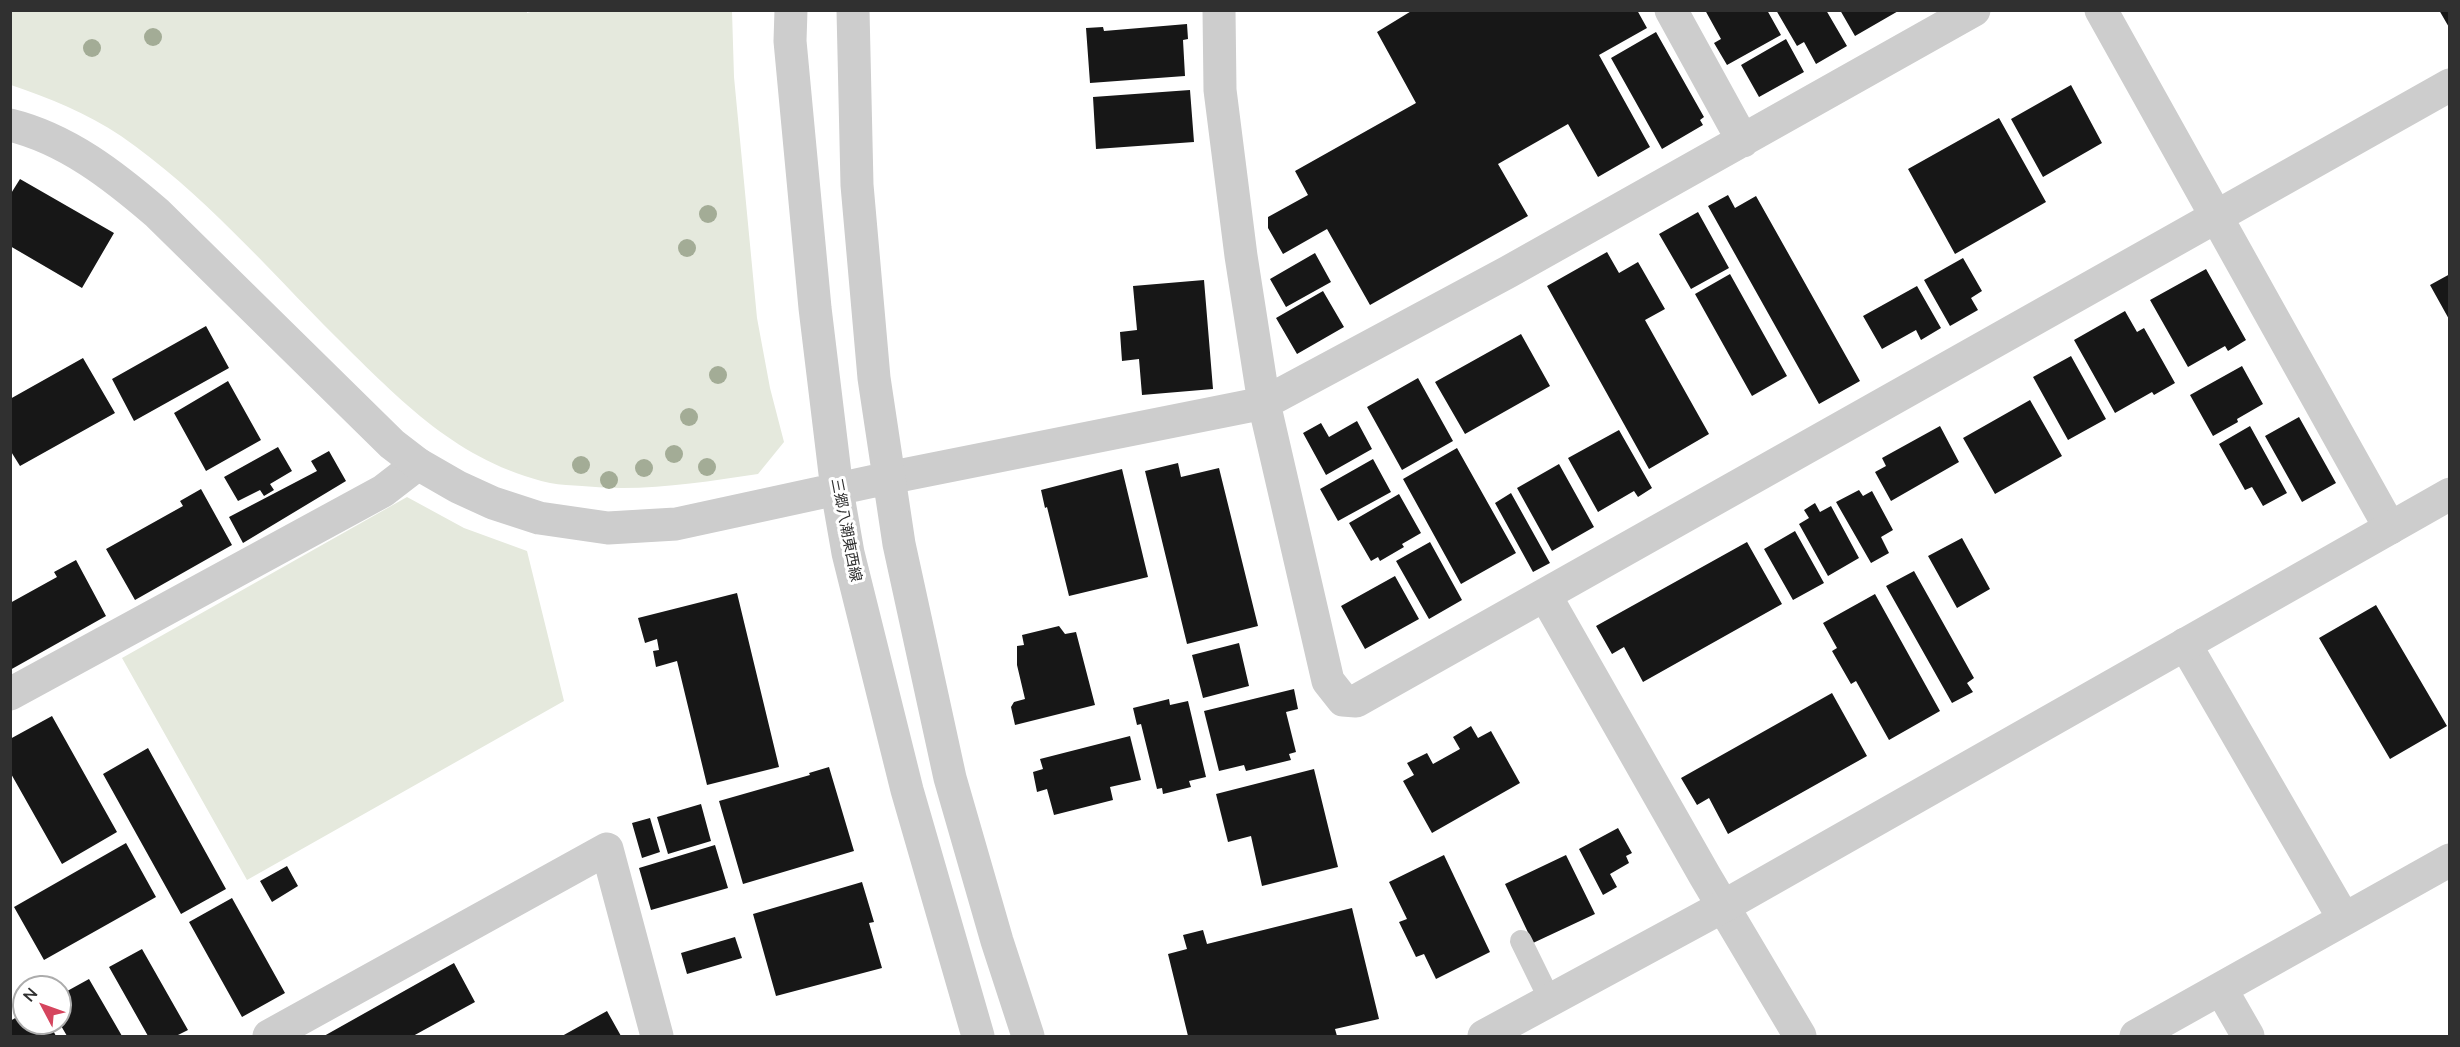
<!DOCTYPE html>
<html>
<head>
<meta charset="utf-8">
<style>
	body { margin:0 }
	#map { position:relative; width:2460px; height:1047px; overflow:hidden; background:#fff; font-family:Mulish,sans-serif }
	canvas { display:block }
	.frame { position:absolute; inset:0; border:12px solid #303030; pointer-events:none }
	.north { position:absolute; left:12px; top:975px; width:60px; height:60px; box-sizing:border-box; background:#fff; border:2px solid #acacac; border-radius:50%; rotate:311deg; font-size:16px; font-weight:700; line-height:24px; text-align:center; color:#303030 }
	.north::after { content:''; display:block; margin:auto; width:21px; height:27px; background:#d5455e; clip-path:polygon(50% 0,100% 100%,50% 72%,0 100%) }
</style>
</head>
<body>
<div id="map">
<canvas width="2460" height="1047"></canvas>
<div class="frame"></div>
<div class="north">N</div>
</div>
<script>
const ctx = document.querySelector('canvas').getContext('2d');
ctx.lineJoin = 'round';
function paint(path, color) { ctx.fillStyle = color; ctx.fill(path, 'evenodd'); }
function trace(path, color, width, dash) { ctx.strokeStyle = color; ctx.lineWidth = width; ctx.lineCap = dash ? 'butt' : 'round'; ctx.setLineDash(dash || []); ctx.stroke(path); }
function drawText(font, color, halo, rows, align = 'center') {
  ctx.font = font + ' Mulish,"Noto Sans JP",sans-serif'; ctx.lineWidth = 6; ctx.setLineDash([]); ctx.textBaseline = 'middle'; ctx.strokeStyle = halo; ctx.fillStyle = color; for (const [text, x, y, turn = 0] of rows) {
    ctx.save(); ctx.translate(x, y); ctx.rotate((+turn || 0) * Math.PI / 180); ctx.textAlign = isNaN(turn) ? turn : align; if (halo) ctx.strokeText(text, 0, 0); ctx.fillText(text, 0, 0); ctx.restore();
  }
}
paint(new Path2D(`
	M527 11V13L538 10 732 11 734 77 757 318 770 388 784 442 758 474C699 483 642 492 582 486 572 485 560 485 550 483 458 462 401 401 336 337 267 268 202 192 121 136 87 113 49 98 11 85V11Z
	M407 497 464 528 527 551 564 701 247 880 122 658Z`), '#e5e9dd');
paint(new Path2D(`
	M1413 10H1637L1647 28 1599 55 1650 147 1598 177 1568 124 1498 164 1528 216 1370 305 1327 229 1283 254 1268 228V217L1308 195 1295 171 1416 103 1377 32Z
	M1705 10H1767L1781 35 1727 65 1714 43 1721 39Z
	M1776 10H1826L1847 46 1816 64 1804 42 1797 46Z
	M1840 10H1900L1855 36Z
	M2439 10H2450V29Z
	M1187 24 1188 39 1183 40 1185 76 1090 83 1086 28 1103 27 1104 31Z
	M1656 32 1704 117 1700 120 1703 125 1662 149 1611 58Z
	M1786 39 1804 72 1759 97 1741 65Z
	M2071 85 2102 143 2043 177 2011 119Z
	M1190 90 1194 142 1096 149 1093 97Z
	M1999 118 2046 202 1955 254 1908 169Z
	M20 179 114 233 82 288 10 246V195Z
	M1728 195 1735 208 1756 196 1860 381 1819 404 1708 206Z
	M1698 212 1729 268 1691 289 1659 234Z
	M1607 252 1619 273 1638 262 1665 309 1645 320 1709 434 1649 469 1547 286Z
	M1315 253 1331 282 1286 307 1270 279Z
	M1963 258 1982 291 1971 298 1978 310 1950 326 1924 280Z
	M2206 269 2246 340 2228 351 2225 346 2188 367 2150 300Z
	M1730 274 1787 376 1752 396 1695 294Z
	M2450 274V321L2430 285Z
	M1204 280 1213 389 1142 395 1139 359 1122 361 1120 332 1137 330 1133 286Z
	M1917 286 1941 328 1921 340 1916 330 1882 349 1863 316Z
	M1323 291 1344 327 1297 354 1276 318Z
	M2125 311 2137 332 2144 328 2175 383 2154 395 2152 392 2115 413 2074 340Z
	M206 326 229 368 134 421 112 379Z
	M1521 334 1550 386 1465 434 1435 382Z
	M2071 356 2106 419 2068 440 2033 377Z
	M83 358 115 413 20 466 10 450V399Z
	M2242 366 2263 404 2237 419 2238 422 2213 436 2190 395Z
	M1418 378 1453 441 1402 470 1367 407Z
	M228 381 261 440 206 471 174 413Z
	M2030 400 2062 456 1995 494 1963 438Z
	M2299 417 2336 483 2302 502 2265 436Z
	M1357 421 1372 449 1326 475 1303 433 1321 423 1329 437Z
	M1940 426 1959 462 1891 501 1875 472 1886 466 1882 458Z
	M2250 426 2287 493 2263 506 2252 487 2245 490 2219 444Z
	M1619 430 1652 488 1638 497 1634 491 1598 512 1568 458Z
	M278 447 292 471 270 484 274 490 264 496 260 490 238 501 224 477Z
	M1457 448 1516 553 1461 584 1403 479Z
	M329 451 346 481 243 543 229 517 317 471 311 461Z
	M1373 459 1391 492 1338 521 1320 489Z
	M1178 463 1181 477 1219 468 1258 626 1187 644 1145 471Z
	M1559 464 1594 527 1552 551 1517 488Z
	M1122 469 1148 577 1069 596 1047 507 1045 508 1041 490Z
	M201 489 232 545 135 600 106 549 183 506 180 501Z
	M1859 490 1863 496 1872 491 1893 530 1881 537 1889 553 1871 563 1836 502Z
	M1511 493 1550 563 1533 572 1495 503Z
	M1399 494 1421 533 1402 544 1404 547 1380 561 1378 557 1371 561 1349 523Z
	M1815 503 1820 512 1831 506 1859 558 1828 576 1799 524 1809 518 1804 510Z
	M1795 531 1824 583 1793 600 1764 549Z
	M1962 538 1990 589 1957 608 1928 556Z
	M1430 542 1462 600 1429 619 1396 561Z
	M1747 542 1782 604 1643 682 1624 647 1612 654 1596 626Z
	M76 560 106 616 10 670V603L57 577 54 572Z
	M1914 571 1974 678 1967 683 1973 692 1952 703 1886 586Z
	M1395 576 1419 619 1365 649 1341 606Z
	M737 593 779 767 707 785 677 661 656 667 653 651 659 650 657 639 645 643 638 618Z
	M1875 594 1940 711 1889 740 1856 681 1851 684 1832 651 1837 648 1823 623Z
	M2376 605 2447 726 2390 759 2319 638Z
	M1059 626 1065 634 1076 632 1095 705 1015 725 1011 707 1014 702 1025 699 1017 665V646L1024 645 1022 635Z
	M1239 643 1249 686 1203 698 1192 655Z
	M1294 689 1298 709 1286 712 1296 752 1289 754 1291 760 1246 771 1244 765 1219 771 1204 711Z
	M1832 693 1867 756 1728 834 1709 798 1697 805 1681 778Z
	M1169 699 1170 705 1188 701 1206 777 1189 781 1191 787 1163 794 1162 788 1157 789 1141 724 1137 725 1133 708Z
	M52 716 117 832 62 864 10 772V739Z
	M1471 726 1478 738 1491 731 1520 783 1432 833 1403 781 1414 775 1407 763 1427 753 1433 764 1460 749 1453 737Z
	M1130 736 1141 780 1110 787 1113 800 1054 815 1047 789 1037 792 1033 772 1043 769 1040 759Z
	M148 748 226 889 181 914 103 774Z
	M829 767 854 851 743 884 719 801 810 775 809 773Z
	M1314 769 1338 867 1262 886 1251 836 1228 842 1216 794Z
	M701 804 711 841 668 854 657 817Z
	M650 818 660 852 642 858 632 823Z
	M1618 828 1632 853 1626 856 1629 863 1610 874 1617 887 1603 895 1579 849Z
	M126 843 156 897 44 960 14 907Z
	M715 845 728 888 651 910 639 868Z
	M1444 855 1490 952 1436 979 1424 954 1416 957 1399 922 1407 919 1389 882Z
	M1566 855 1595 914 1533 943 1505 884Z
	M287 866 298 886 272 902 260 881Z
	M862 882 874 922 869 923 882 968 776 996 753 914Z
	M232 898 285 993 242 1017 189 922Z
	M1352 908 1379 1019 1335 1029 1337 1036H1188L1168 954 1187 949 1183 935 1203 930 1207 944Z
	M735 937 742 958 687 974 681 953Z
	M142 949 188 1030 176 1036H148L109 967Z
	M454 963 475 1002 413 1036H324Z
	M89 979 122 1036H67L60 1024V995Z
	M607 1011 621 1036H562Z
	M24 1013V1023H49L56 1036H10V1021Z`), '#171717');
trace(new Path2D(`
	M1521 941 1550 1000`), '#cdcdcd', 22);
trace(new Path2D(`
	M1219 10 1220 90 1241 256 1264 403 1328 681 1343 700 1356 701 2450 85
	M1671 10 1743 141
	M2101 10 2390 528
	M888 478 1264 403 1508 272 1974 10
	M1545 595 1705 876 1800 1036
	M2185 644 2344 919
	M10 694 383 491 418 464
	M2221 989 2248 1036
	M269 1036 607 849 657 1036
	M2136 1036 2450 860`), '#cdcdcd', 33);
trace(new Path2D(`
	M791 10 790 41 815 308 837 490 848 553 907 790 978 1036
	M853 10 857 185 874 378 899 544 950 778 997 941 1028 1036
	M10 125C67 139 114 176 157 213L392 444 418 464 458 487 493 503 539 518 608 528 676 524 888 478
	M1484 1036 1724 906 2450 494`), '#cdcdcd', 33);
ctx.fillStyle = '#a3ac96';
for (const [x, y] of [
	[153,37],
	[92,48],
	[708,214],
	[687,248],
	[718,375],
	[689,417],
	[674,454],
	[581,465],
	[707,467],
	[644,468],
	[609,480]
]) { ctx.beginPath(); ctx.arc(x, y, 9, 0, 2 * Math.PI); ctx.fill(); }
drawText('15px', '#303030', '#fff', [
	["三郷八潮東西線",846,530,79]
]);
</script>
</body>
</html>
